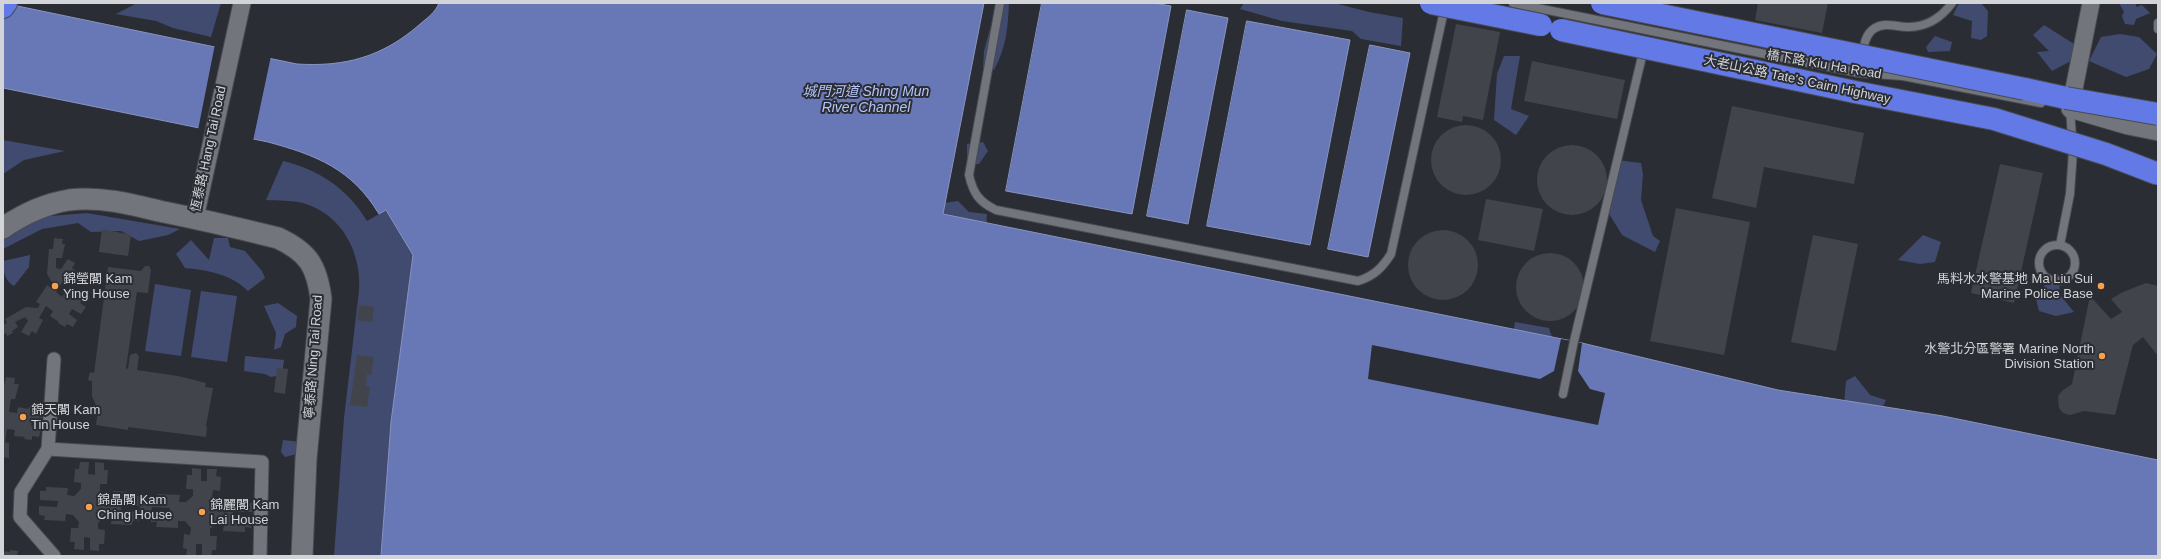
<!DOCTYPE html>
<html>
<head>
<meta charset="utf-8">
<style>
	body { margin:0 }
	#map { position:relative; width:2161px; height:559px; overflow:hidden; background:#2b2d34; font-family:Arial,sans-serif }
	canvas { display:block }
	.frame { position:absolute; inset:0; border:4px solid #d2d4d8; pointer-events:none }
</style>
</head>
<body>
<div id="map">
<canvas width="2161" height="559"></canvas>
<div class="frame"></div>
</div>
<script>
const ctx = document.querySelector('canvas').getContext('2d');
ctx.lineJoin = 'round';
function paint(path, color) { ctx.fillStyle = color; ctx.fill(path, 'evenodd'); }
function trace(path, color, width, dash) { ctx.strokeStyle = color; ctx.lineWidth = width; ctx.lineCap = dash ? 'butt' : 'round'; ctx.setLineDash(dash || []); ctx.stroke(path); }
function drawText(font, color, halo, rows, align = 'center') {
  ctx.font = font + ' Arial,"Noto Sans TC",sans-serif'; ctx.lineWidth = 4; ctx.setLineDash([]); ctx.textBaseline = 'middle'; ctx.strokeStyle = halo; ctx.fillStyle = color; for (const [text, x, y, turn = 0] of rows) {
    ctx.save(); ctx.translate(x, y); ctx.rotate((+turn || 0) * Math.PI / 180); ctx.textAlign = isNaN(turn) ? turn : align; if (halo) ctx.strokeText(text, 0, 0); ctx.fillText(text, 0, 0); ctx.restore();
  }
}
paint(new Path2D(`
	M137 3H221L211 37 173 28 156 21 116 14Z
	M997 3H1009C1008 28 1006 48 994 70L983 69 984 51Z
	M1244 3H1334L1369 12 1403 18 1401 46 1361 39 1352 31 1282 21 1240 9Z
	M1959 3H1981L1988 11 1987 36 1981 40 1971 38 1972 21 1953 15Z
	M2119 3H2136V7L2142 5 2150 13 2136 19 2134 25 2125 24 2122 16 2124 12Z
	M2044 25 2074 44 2071 61 2052 71 2037 52 2049 51 2033 35Z
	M2120 34 2139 37 2157 54 2149 69 2126 77 2089 61 2101 37Z
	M1935 36 1952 42 1950 51 1928 52 1926 47Z
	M1504 56H1520L1511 109 1529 116 1516 135 1494 120 1497 74Z
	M3 140 65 151 24 160 3 174Z
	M983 142 988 151 979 164 967 165V144Z
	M1617 160 1641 163 1643 174 1641 200 1653 236 1660 241 1655 252 1622 235 1605 207Z
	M283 161C319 170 347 188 367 221L386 210 413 255 391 422 381 556H334L344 418 359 291C362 253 342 214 303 203 290 200 278 201 266 200Z
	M958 201 969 212 987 214 986 229 929 217 944 203Z
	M87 213 180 229 168 235 139 241 121 231 91 232 78 223 42 229 3 249V236L38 217Z
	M1923 235 1941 242 1935 262 1920 264 1898 260Z
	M214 238H228L230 247 245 251 262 271 265 278 248 291C231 274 207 270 185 268L176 254 191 240 209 260Z
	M30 255 29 267 14 286C5 281 3 271 3 261Z
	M2058 273 2060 295 2074 312 2056 316 2039 311 2035 295Z
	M155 284 191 290 181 356 145 351Z
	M201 291 237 296 227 362 191 357Z
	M278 303 297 316 296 327 285 334 281 347 274 350 276 333 264 306Z
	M1515 322 1549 328 1556 349 1513 336Z
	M245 356 284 360 282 375 271 377 265 374 244 371Z
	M1855 376 1870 395 1886 400 1877 419 1843 415 1846 381Z
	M283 440 301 442V453L285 457 281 452Z`), '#414b70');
const water = new Path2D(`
	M3 3 297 64C345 67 382 57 419 25 427 18 435 13 439 3H984L943 214 1582 343 1778 390 1943 416 2158 460V556H381L391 422 413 255 386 210 379 214C352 169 316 155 268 142L3 88Z
	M1042 3H1153L1171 6 1132 214 1006 191Z
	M1187 10 1228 18 1188 224 1147 216Z
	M1247 21 1350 40 1310 245 1207 226Z
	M1370 45 1410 53 1368 257 1328 249Z`);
paint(water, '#6878b6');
trace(water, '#8894c0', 1);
paint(new Path2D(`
	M215 44 271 56 253 141 198 130Z
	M1561 339 1582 343 1578 371 1590 389 1605 393 1598 425 1368 379 1372 345 1540 379 1554 371Z`), '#2b2d34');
paint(new Path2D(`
	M1758 3H1828L1822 33 1755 20Z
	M1456 24 1500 32 1483 120 1463 116 1462 122 1437 117Z
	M1532 61 1625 80 1617 119 1524 101Z
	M1732 106 1864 133 1854 184 1764 167 1756 208 1712 198Z
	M1431 160a35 35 0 1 1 70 0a35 35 0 1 1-70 0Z
	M1537 180a35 35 0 1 1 70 0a35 35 0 1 1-70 0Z
	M2000 164 2043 173 2014 303 1971 293Z
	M1486 199 1543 209 1534 251 1478 240Z
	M1676 208 1750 222 1724 355 1650 341Z
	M102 229 131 235 128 256 99 252Z
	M1408 265a35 35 0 1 1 70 0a35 35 0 1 1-70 0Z
	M1813 235 1858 244 1836 351 1791 342Z
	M54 238 63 239 62 244H65L62 258H56V268L61 269 68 259 75 263 72 268 76 271 66 283 63 281 56 292 62 297 66 291 74 297 75 296 82 300 80 303 86 307 81 314 72 309 69 314 77 320 73 327 67 324 65 327 58 323 59 322 50 316 53 311 46 306 39 318 43 320 36 334 32 331 29 336 21 332 28 321 25 317 15 322 18 327 12 331 13 333 7 336 6 333 3 335V325L7 323 5 319 26 307 38 308 40 304 36 302 47 285 51 288 53 284 47 274 49 249H53Z
	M1516 287a34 34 0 1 1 68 0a34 34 0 1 1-68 0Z
	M145 266H149L151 270 148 293 137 292 126 368 128 369 130 355 136 353 139 356 137 370 178 376 206 383 205 387 213 388 206 426 207 427 206 437 128 427V430L96 425 98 410 92 396V381L88 380 90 372 94 373 108 267 141 271Z
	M2146 283 2158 286V356L2143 337 2133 345 2115 415 2084 411 2070 415 2063 413 2059 408 2058 396 2062 391 2072 384 2090 296 2111 319 2122 312 2111 299 2123 292Z
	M359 305 374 307 372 322 357 320Z
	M357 355 374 357 371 375 367 374 366 386 370 387 367 407 350 405Z
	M277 368 288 369 285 394 274 392Z
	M6 377 15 378 14 384H19L15 399H11L9 412 17 413 18 407 28 409 29 407 36 408V411L43 412 41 421 32 420 31 426 41 428 39 437 32 436V440L24 439 25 437 14 436 15 430 7 429 5 442 9 443V458L3 457V389Z
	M80 462H89L88 474 95 475V462L104 463V470H108L107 484H100V490L106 497 113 498V491L135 492 134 496 152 497 158 498V494L180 495 179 502H186L193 496V489H186L187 475H192V468L201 469V481H207V469H217L216 476 221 477 220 491 213 490 212 497 219 504H225L226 497 247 499 246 503H252V512H233V517L251 519V528L245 527V532L223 531 224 524 217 523 210 529V536H217L216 550H212L211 556H202V544H196V556H186L187 549 183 548 184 534 190 535 191 528 185 521H178V528L156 527 157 522H151V513L170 514V508L152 507 151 513 139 512V521H133L132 525 111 524 112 517H105L98 523V529L105 530 104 544H99V551L90 550V538L84 537V550L74 549 75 542H70L71 528H78L79 522 73 515 66 514 65 521 44 520 45 516 39 515V506L57 507 58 501 40 500V491H46V487L68 488 67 495 74 496 81 489V483L74 482 75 469H79ZM121 505 140 506 139 512 121 511Z
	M10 550 18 551 17 556H3V551L10 552Z`), '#42444b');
const service = new Path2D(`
	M1000 3 969 175C973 193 979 202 996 210L1358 281C1374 276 1382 268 1391 254L1445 6
	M1513 3 1859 73 1903 76 2041 103
	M2158 23V29
	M1862 55C1864 46 1865 34 1875 28 1885 22 1897 27 1908 27 1927 27 1941 18 1952 3
	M2039 263a18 18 0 1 1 36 0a18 18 0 1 1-36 0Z
	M2060 245 2070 194 2073 151 2070 109
	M1563 394 1574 341 1644 48`);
const pedestrian = new Path2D(`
	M48 449 262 462 260 556
	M54 556 20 517 21 492 48 449 54 359`);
const minor = new Path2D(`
	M2091 3 2070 109 2128 126 2158 132
	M195 218 242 3`);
const tertiary = new Path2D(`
	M3 228C23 214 45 204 69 200 99 196 131 204 159 211 199 219 238 228 278 238 308 252 317 266 321 299L306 459 302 556`);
const motorway = new Path2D(`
	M3 7 6 3
	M2025 89 2066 98`);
trace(service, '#494a50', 10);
trace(pedestrian, '#494a50', 15);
trace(minor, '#494a50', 19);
trace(tertiary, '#494a50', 23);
trace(motorway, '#494a50', 24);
trace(service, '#72757c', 8);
trace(pedestrian, '#72757c', 13);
trace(minor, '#72757c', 17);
trace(tertiary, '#72757c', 21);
trace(motorway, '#6379e5', 22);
const motorwayBridge = new Path2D(`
	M1431 3 1541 25
	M1602 3 2025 89
	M1561 30 1855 92 1994 119 2106 154 2158 174
	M2066 98 2158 114`);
trace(motorwayBridge, '#494a50', 24, []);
trace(motorwayBridge, '#6379e5', 22);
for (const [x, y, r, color] of [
	[55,286,4,"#f8a04b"],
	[2101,286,4,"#f8a04b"],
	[2102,356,4,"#f8a04b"],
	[23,417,4,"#f8a04b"],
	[89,507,4,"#f8a04b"],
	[202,512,4,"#f8a04b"]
]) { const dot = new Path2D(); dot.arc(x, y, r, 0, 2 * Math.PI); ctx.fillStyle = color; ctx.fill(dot); trace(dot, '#2b2d34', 1.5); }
drawText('13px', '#d2d4d8', '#2b2d34', [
	["橋下路 Kiu Ha Road",1824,65,10],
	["大老山公路 Tate's Cairn Highway",1797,80,12],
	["恆泰路 Hang Tai Road",209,149,-78],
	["寧泰路 Ning Tai Road",314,357,-86]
]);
drawText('13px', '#d2d4d8', '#2b2d34', [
	["錦瑩閣 Kam",63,279],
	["Ying House",63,294],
	["馬料水水警基地 Ma Liu Sui",2093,279,"right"],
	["Marine Police Base",2093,294,"right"],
	["水警北分區警署 Marine North",2094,349,"right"],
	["Division Station",2094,364,"right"],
	["錦天閣 Kam",31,410],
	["Tin House",31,425],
	["錦晶閣 Kam",97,500],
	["Ching House",97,515],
	["錦麗閣 Kam",210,505],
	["Lai House",210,520]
], 'left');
drawText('italic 14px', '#b4c4f9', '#2b2d34', [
	["城門河道 Shing Mun",866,92],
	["River Channel",866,108]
]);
</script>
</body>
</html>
